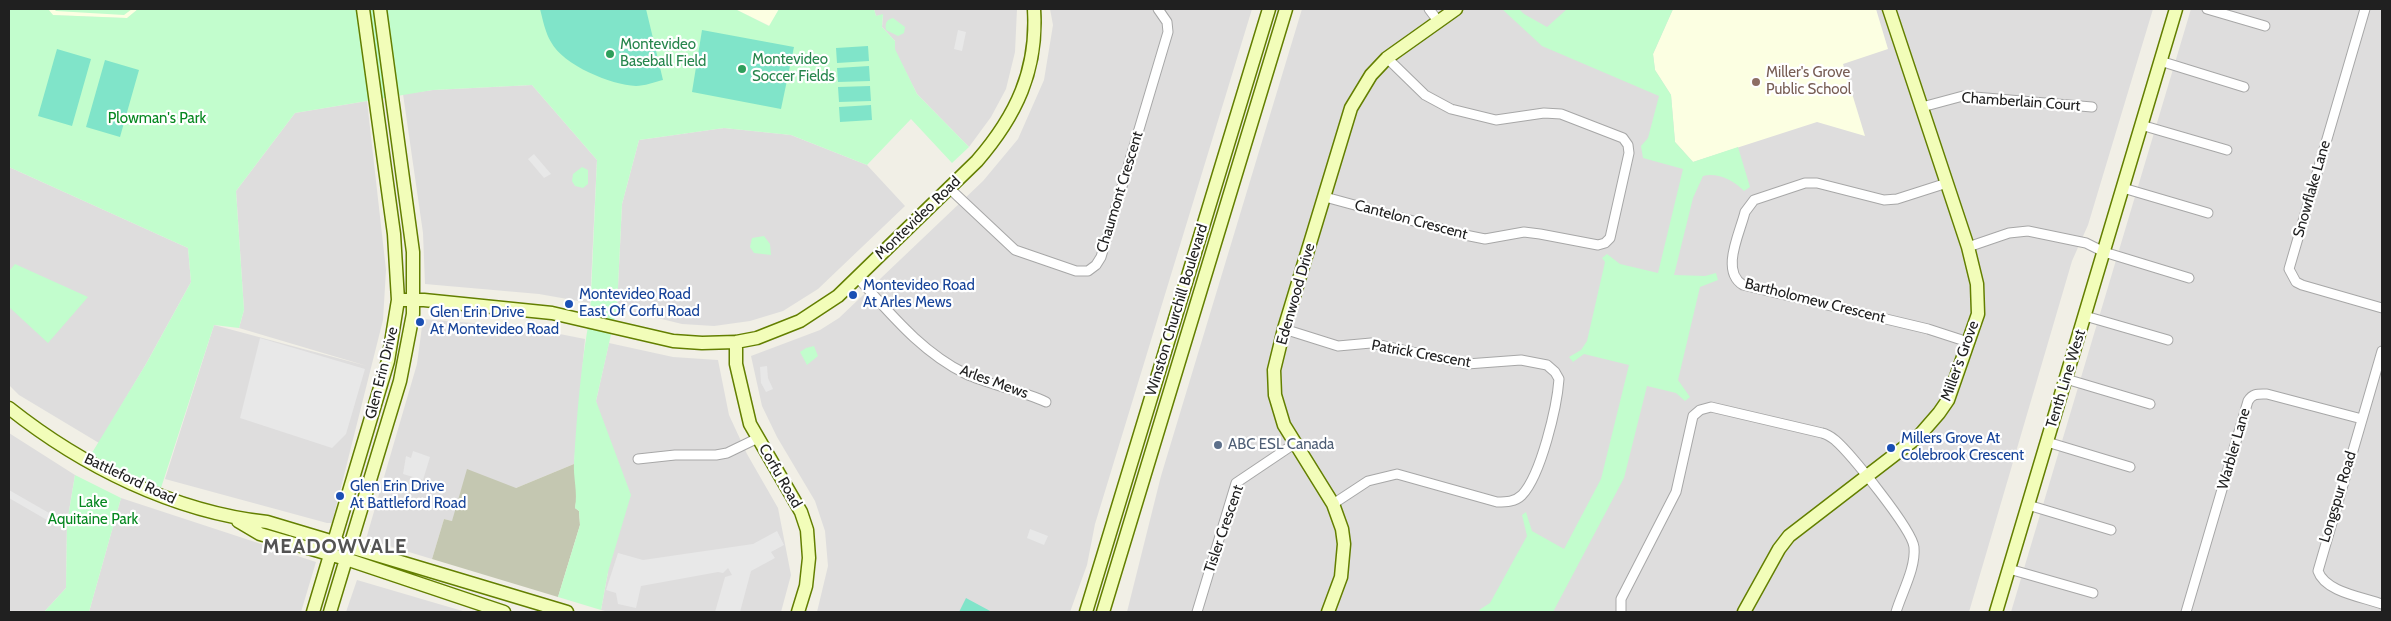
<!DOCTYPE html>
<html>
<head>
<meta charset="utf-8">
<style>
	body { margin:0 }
	#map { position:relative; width:2391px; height:621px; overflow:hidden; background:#f1efe6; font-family:Cabin,sans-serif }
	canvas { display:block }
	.frame { position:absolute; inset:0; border:10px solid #202020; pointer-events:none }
</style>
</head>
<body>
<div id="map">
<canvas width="2391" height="621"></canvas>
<div class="frame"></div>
</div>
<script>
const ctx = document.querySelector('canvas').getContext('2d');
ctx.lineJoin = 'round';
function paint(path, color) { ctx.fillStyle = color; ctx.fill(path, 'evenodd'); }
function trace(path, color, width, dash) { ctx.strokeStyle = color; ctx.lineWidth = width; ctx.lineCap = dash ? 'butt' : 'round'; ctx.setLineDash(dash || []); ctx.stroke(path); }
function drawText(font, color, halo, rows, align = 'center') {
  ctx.font = font + ' Cabin,sans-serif'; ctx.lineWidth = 4.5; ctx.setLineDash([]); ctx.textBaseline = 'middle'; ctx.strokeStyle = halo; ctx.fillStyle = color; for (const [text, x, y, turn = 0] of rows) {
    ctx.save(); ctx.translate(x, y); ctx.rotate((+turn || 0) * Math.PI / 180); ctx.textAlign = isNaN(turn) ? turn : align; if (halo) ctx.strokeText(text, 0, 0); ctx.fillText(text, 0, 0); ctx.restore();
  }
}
paint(new Path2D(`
	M874 9H1017L1015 52 1006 89 991 117 969 147 917 94 894 49 895 41 882 27 883 15 876 16Z
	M1050 9H1252L1095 524 1087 565 1070 612H817L828 566 825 531 815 501 777 437 762 406 751 356 820 330 839 318 983 181 1018 139 1044 80 1053 25Z
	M1302 9H2153L2088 225 2072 261 1969 612H1127L1161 476Z
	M2191 9H2382V612H2011Z
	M532 85 597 160 590 303 539 294 425 284 423 233 403 94 433 90Z
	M367 101 386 270 383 320 332 523H327L165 479 214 325 367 366 239 328 244 310 236 191 295 113Z
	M724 128 791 135 867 165 905 206 818 289 783 311 750 321 714 326 682 324 617 308 622 204 639 140Z
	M9 167 188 248 191 282 146 364 99 443 19 395 9 385Z
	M423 319 524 327 585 339 574 464 516 488 452 521 444 519 432 559 366 539 417 364Z
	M609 343 673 357 718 360 729 415 747 454 778 508 791 575 781 612H609L601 610 608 572 596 401Z
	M9 433 75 475 67 523 66 588 44 612H9Z
	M121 498 316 562 301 612H89Z
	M357 580 466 612H346Z`), '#dedddd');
paint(new Path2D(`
	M48 9H138L127 18 53 15Z
	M735 9H779L770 26Z
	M1673 9H1876L1888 49 1843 64 1865 136 1817 122 1693 162 1675 142 1671 95 1655 70 1653 54Z`), '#fcffe2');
paint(new Path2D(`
	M574 464 577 496 575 508 579 511 580 525 558 597 432 559 444 519 452 521 467 469 516 488Z`), '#c4c7b1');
paint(new Path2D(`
	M9 9H48L53 15 127 18 138 9H735L769 26 779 9H874L876 16 883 14 882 27 895 41V49L917 94 969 147 952 163 911 119 867 165 791 135 724 128 639 140 622 204 617 308 596 401 631 495 608 572 601 610 558 597 580 525 579 511 575 508C578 492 573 478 574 462 577 413 581 363 590 315L597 160 532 85 433 90 295 113 236 191 244 310 239 328 214 325 159 494 87 461 146 364 191 282 188 248 9 167Z
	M54 9H132L124 15 56 11Z
	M1502 9H1519L1524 14 1547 27 1567 9H1673L1653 54 1655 70 1671 95 1675 142 1693 162 1738 147 1750 187 1744 191C1735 181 1717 172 1703 176L1693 198 1674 275 1705 276 1716 273 1718 280 1700 287 1678 380 1690 397 1685 401 1676 393 1647 386 1624 478 1553 612H1480L1479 610 1490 603 1527 536 1522 515 1526 512 1532 531 1564 549 1601 479 1629 365 1584 354 1573 362 1569 357 1581 350 1587 341 1605 262 1602 258 1607 254 1620 264 1658 273 1683 169 1643 158 1641 146 1648 138 1659 96 1542 46Z
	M893 18 905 27 904 33 898 36 886 30C885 23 886 20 893 18Z
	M582 167 588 170V184L583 188 575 186 572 181 573 174Z
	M764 236 770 244 771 255 754 253 750 247 752 238Z
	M15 264 88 297 48 343 9 307V271Z
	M814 346 818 356 807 365 800 352 806 348Z
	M75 475 121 498 89 612H44L66 588 67 523Z`), '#c2fdcd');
paint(new Path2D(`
	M540 9H646L663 80C655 82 644 86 636 86 611 85 563 65 551 42 545 32 543 20 540 9Z
	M702 30 794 47 781 109 692 92Z
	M868 46 869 61 837 63 836 48Z
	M57 49 91 59 72 126 38 116Z
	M105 60 139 70 120 137 86 127Z
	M869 66 870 81 838 82 837 68Z
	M870 86 871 101 839 102 838 87Z
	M871 105 872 120 840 122 839 107Z
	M966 598 992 612H959Z`), '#80e4c9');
paint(new Path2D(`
	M958 30 966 32 962 51 954 49Z
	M534 154 551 174 544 178 528 159Z
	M260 338 365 369 346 434 332 448 240 418Z
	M767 366 768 378 773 389 766 392 761 383 760 367Z
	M413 451 430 457 423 480 403 474 406 456 411 458Z
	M9 490 63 521 59 527 9 498Z
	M1030 529 1048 536 1044 545 1027 538Z
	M777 531 784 545 771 552 775 558 751 571 740 612H715L725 577 732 575 728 568 723 573 718 572 641 586 636 608 618 604 616 593 606 590 618 553 643 560 753 544Z`), '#e8e8e8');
const street = new Path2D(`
	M1429 9 1438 21
	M2207 9 2265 26
	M2365 9 2289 269 2296 282 2302 285 2382 308
	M2160 61 2244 87
	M1922 107 1963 96 2092 107
	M2141 125 2227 150
	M1947 183 1897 199 1884 200 1817 183H1805L1754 200 1745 212C1740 233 1720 271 1743 285L1928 329 1968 342
	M949 188 1015 250 1076 271H1088L1096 265 1101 257 1168 32 1167 22 1158 9
	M2123 188 2208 213
	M1325 197 1465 235 1485 239 1524 232 1540 234 1598 245 1605 243 1610 238 1629 153 1628 145 1623 138 1561 114 1544 113 1496 120 1451 109 1425 95 1387 58
	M1968 247 2009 233 2028 231 2086 243 2104 252 2189 278
	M857 277C890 313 921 352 966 374 990 385 1021 390 1046 402
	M2085 316 2168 340
	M1284 329 1338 346 1371 343 1467 364 1521 360 1547 365 1555 372 1559 379C1557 407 1541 475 1522 495 1515 502 1506 502 1497 502L1397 474 1368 481 1333 504
	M2382 351 2318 571C2325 592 2363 597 2382 604
	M2066 379 2150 404
	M2047 442 2130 467
	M638 459 675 455H716L727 453 758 438
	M2028 505 2111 530
	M2009 569 2093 593
	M1197 612 1236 483 1294 444
	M1621 612V599L1676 492 1693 416 1700 410 1711 407 1822 433C1827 434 1830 436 1835 440 1850 453 1912 529 1914 547 1916 568 1902 592 1896 612
	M2186 612 2248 401C2253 393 2258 394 2267 394L2362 419`);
const secondary = new Path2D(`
	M398 300H424L552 313 673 341 702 343 736 342 757 338 800 321 838 296 977 161C1016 116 1038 70 1034 9
	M736 342V364L750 424 801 512 807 530 809 558 806 586 798 612
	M9 408C82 466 174 512 267 522L567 612
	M238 521 260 534 346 559 504 612
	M313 612 388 361 398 300 394 234 363 9
	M330 612 400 381 413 314V252L380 9
	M1086 612 1269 9
	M1103 612 1286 9
	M1328 612 1341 577 1344 544 1342 529 1333 504 1284 425 1275 395 1274 370 1284 329 1351 108 1371 75 1387 58 1456 9
	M1744 612 1779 549 1789 536 1919 436 1939 413 1948 400 1978 314 1977 284 1968 247 1889 9
	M1996 612 2176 9`);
trace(street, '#a7a7a7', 11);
trace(secondary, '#637f00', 15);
trace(street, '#fff', 9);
trace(secondary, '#f2fdb9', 12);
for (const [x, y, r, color] of [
	[610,54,5,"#2e9e5b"],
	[742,69,5,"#2e9e5b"],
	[1756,82,5,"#8d6e63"],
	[853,295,5,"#1a4fb4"],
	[569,304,5,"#1a4fb4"],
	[420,322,5,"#1a4fb4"],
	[1218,445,5,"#5c6f8a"],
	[1891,448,5,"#1a4fb4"],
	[340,496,5,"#1a4fb4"]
]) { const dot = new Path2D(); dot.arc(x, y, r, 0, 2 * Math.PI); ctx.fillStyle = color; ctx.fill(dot); trace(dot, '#fff', 2); }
drawText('15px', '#27864d', '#fff', [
	["Montevideo",620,45],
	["Baseball Field",620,62],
	["Montevideo",752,60],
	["Soccer Fields",752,77]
], 'left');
drawText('15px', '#785e54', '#fff', [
	["Miller's Grove",1766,73],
	["Public School",1766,90]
], 'left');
drawText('15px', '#202020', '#fff', [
	["Chamberlain Court",2021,102,4],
	["Snowflake Lane",2312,189,-74],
	["Chaumont Crescent",1120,192,-73],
	["Montevideo Road",918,218,-44],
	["Cantelon Crescent",1411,220,15],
	["Edenwood Drive",1296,294,-74],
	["Bartholomew Crescent",1815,301,14],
	["Winston Churchill Boulevard",1177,310,-73],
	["Patrick Crescent",1421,354,10],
	["Miller's Grove",1960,361,-70],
	["Glen Erin Drive",382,373,-76],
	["Tenth Line West",2066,379,-73],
	["Arles Mews",994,382,20],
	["Warbler Lane",2234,449,-74],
	["Corfu Road",780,476,60],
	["Battleford Road",130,479,25],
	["Longspur Road",2338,497,-73],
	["Tisler Crescent",1224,529,-71]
]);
drawText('15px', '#05871f', '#fff', [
	["Plowman's Park",157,119],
	["Lake",93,503],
	["Aquitaine Park",93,520]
]);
drawText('15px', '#164399', '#fff', [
	["Montevideo Road",863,286],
	["At Arles Mews",863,303],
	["Montevideo Road",579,295],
	["East Of Corfu Road",579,312],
	["Glen Erin Drive",430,313],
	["At Montevideo Road",430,330],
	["Millers Grove At",1901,439],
	["Colebrook Crescent",1901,456],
	["Glen Erin Drive",350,487],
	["At Battleford Road",350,504]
], 'left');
drawText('15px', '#4e5e75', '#fff', [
	["ABC ESL Canada",1228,445]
], 'left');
ctx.letterSpacing = '1px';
drawText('bold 20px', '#535353', '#fff', [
	["MEADOWVALE",335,547]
]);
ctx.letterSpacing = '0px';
</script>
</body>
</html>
